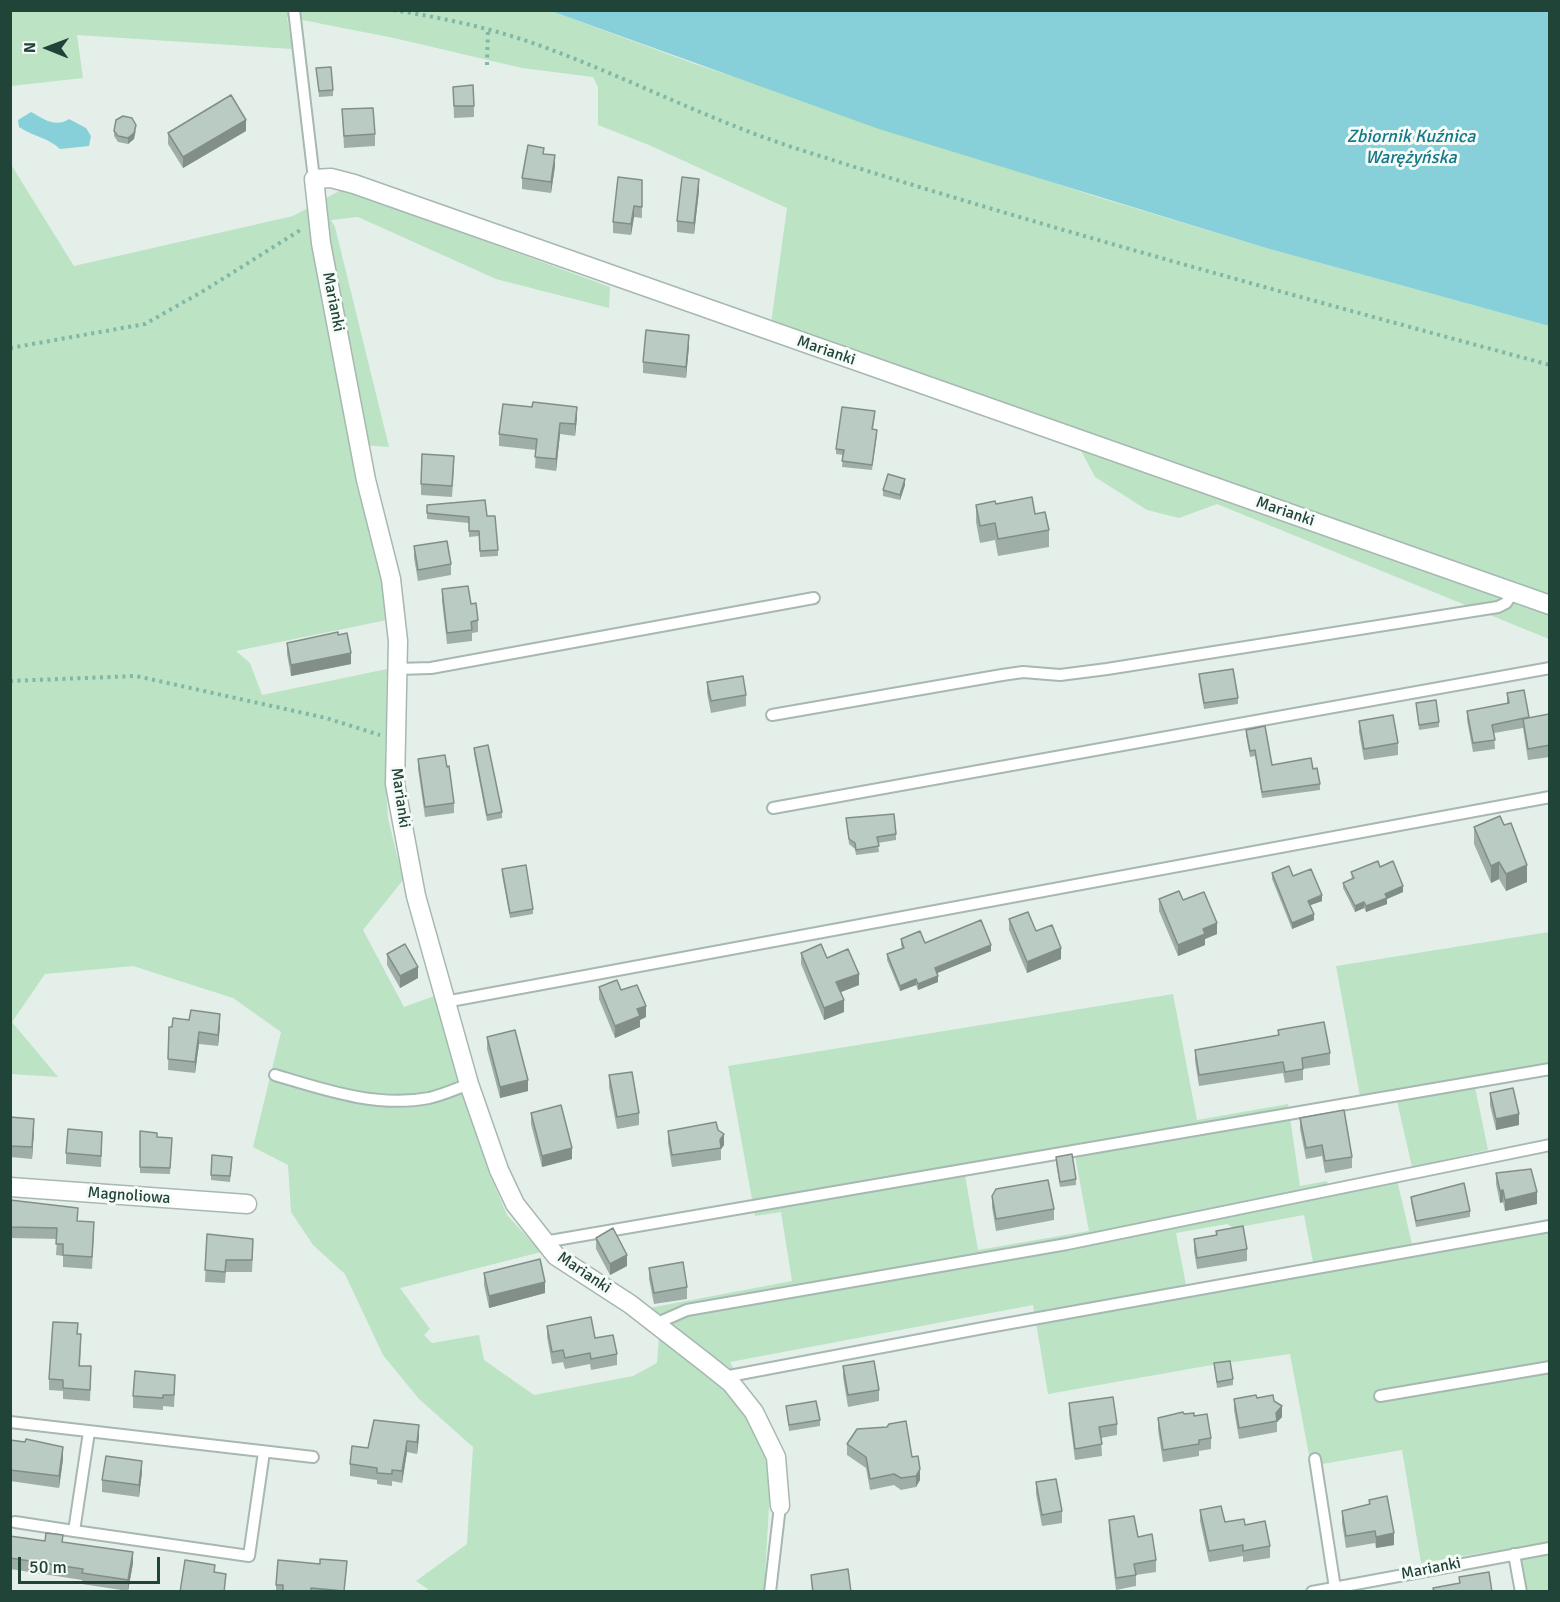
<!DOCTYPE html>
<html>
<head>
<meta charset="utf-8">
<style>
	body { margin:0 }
	#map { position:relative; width:1560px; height:1602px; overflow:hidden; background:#e4efea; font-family:Signika,sans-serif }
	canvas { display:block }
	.frame { position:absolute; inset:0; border:12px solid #214439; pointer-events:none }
	.north { position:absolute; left:18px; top:18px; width:60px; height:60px; -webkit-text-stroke:4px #f6fbf8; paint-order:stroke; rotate:271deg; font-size:16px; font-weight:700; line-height:24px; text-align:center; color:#214439 }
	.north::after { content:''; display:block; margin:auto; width:21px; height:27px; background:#214439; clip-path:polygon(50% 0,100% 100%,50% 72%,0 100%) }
	.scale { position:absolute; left:18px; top:1557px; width:142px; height:27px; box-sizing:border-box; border:3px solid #214439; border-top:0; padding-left:8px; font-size:18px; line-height:21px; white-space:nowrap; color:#214439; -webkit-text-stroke:4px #f6fbf8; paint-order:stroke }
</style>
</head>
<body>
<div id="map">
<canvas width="1560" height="1602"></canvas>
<div class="frame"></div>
<div class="north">N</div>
<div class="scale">50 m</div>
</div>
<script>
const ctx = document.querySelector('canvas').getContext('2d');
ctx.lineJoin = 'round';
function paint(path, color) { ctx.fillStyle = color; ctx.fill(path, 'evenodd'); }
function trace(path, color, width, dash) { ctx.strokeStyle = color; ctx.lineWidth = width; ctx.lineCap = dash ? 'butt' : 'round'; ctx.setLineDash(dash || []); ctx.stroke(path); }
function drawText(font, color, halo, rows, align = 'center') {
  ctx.font = font + ' Signika,sans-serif'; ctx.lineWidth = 6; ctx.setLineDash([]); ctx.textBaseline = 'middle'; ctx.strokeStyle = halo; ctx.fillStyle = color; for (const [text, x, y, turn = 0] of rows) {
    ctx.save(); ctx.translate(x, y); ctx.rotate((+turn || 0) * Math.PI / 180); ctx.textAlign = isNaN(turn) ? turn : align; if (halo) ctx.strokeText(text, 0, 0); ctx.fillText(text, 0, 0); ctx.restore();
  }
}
paint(new Path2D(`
	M10 11H551L695 64 1091 195 1266 248 1549 326V639L1217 504 1179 518 1147 510 1095 477 1071 432 849 368 769 338 787 208 649 145 598 125V87L593 77 522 68 394 38 287 17 292 49 77 35 83 78 11 86Z
	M10 163 74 266 293 216 343 189 610 287 609 308 496 279 358 217 331 220 335 227 389 447 351 444 356 484 386 589 387 620 236 651 250 663 262 695 387 669 385 773 388 818 403 880 363 930 404 1007 440 994 488 1171 507 1215 541 1252 400 1288 430 1329 424 1335 432 1343 479 1335 484 1360 534 1395 633 1376 657 1363 659 1338 628 1312 792 1281 781 1212 755 1216 728 1066 1173 994 1197 1120 1288 1104 1300 1186 1327 1181 1328 1186 1395 1171 1412 1244 1549 1219V1591H1527L1518 1547 1421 1563 1402 1450 1311 1466 1290 1354 1206 1366 1048 1394 1033 1305 730 1362 765 1423 771 1473 764 1591 432 1592 416 1581 467 1544 473 1447 419 1399 383 1355 345 1274 313 1245 291 1212 288 1165 253 1147 281 1032 233 998 133 966 45 974 12 1022 58 1077 11 1074ZM1075 1156 1089 1231 978 1250 965 1175ZM1304 1215 1313 1262 1186 1285 1176 1233 1227 1224 1234 1228Z
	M1549 932V1074L1475 1087 1488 1150 1412 1167 1397 1101 1362 1107 1336 966Z`), '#bbe3c4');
paint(new Path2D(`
	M551 11H1549V326L1266 248 879 129Z
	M31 112C44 119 55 128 69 119L86 128 91 136 89 146 60 149C49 138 32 136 19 127L18 120Z`), '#87d0da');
const service = new Path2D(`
	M294 10 314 179
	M397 669 431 668 814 598
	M772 715 1002 675 1023 672 1060 675 1107 669 1498 607 1506 603 1513 592
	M773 808 1550 668
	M445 1002 1550 797
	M275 1075C325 1090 377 1108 429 1098 442 1095 456 1089 469 1084
	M544 1242 1550 1069
	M655 1324 687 1310 1067 1244 1550 1145
	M724 1377 983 1328 1550 1226
	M1380 1396 1550 1367
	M10 1422 313 1457
	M89 1432 74 1531 249 1556 264 1452
	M1315 1459 1335 1588
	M15 1522 74 1531
	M1514 1554 1521 1592
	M770 1592 780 1506
	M1312 1592 1550 1548`);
const minor = new Path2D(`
	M10 1187 247 1204
	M780 1506 776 1457 754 1412 731 1383 706 1363 630 1304 556 1256 515 1204 499 1170 469 1084 416 896 395 784 398 641 391 579 366 480 321 243 314 179 331 178 354 184 1550 605`);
trace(service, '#a6b8b1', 14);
trace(minor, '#a6b8b1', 21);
trace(new Path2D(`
	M393 10C438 17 481 26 524 40 618 72 706 120 801 150 1048 229 1299 297 1550 365
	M487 65 488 30
	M10 348 145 324 205 290 302 229
	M10 681 136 676 326 718 380 735`), '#81b7a4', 4, [3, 4.5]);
trace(service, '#fff', 10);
trace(minor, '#fff', 18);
paint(new Path2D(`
	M316 68 333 90V96L319 97Z
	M453 87 474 106V117L454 118Z
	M342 109 375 134V146L344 148Z
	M114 131H136L134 139 128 144 118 142 114 136Z
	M246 131 183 168 168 144V133Z
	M544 154 555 166 551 193 522 189V178Z
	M642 180V218L634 217 631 235 613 233V222Z
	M699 191 694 234 677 232V221Z
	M689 346 686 378 643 373V362Z
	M875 416 873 429 877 435 872 470 842 467 843 455 836 454V449Z
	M577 418 575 436 560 434 556 471 535 468 536 450 499 446V434Z
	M454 468 452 497 421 495V484Z
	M905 485 900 500 883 496V490Z
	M996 504 1035 514 1049 530V547L998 556 995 540 980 543 976 522V505Z
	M427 505 487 516 498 550V556L480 557 479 536 469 537V523L427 519Z
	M414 546 451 564V575L418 581 414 558Z
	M442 589 471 604 478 620V632L472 633V641L447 644 442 601Z
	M287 643 351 664 291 676 287 654Z
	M1199 674 1238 698V704L1204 709 1199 680Z
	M707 682 746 695V706L711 713 707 693Z
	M1524 690 1529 718H1550V757L1528 760 1523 728 1494 733 1495 749 1473 752 1467 720V711L1507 703V693Z
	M1416 703 1439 722V727L1419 730Z
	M1359 721 1398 743V755L1364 760 1359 732Z
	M1246 730 1272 765 1313 769 1320 784V790L1262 798 1255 756 1250 757 1246 735Z
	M474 748 502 812V818L487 821 474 753Z
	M418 759 447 767 454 803V813L425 817 418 769Z
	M846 818 896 834V840L878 843 879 852 856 855 855 849 849 844Z
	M1474 827 1527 882 1506 891 1499 879 1491 883 1474 844Z
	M1380 867 1403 892 1387 899V904L1366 912 1364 908 1355 912 1343 888V883L1352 879 1351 872Z
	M502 869 533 909V914L510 918 502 875Z
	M1272 873 1293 876 1322 901 1310 905 1314 920 1292 929 1272 879Z
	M1159 899 1183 900 1217 934 1205 939V945L1178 956 1159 911Z
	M1009 919 1036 931 1061 959 1027 973 1009 930Z
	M901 939 925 943 991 951 937 973 938 982 918 990 916 985 900 991 887 960V954L902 948 901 945Z
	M801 953 827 958 859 985 841 992 844 1012 824 1020 801 964Z
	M387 954 418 978 400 988 387 965Z
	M599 987 621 990 646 1017 640 1020V1027L615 1038 599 999Z
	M220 1026 218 1046 199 1044 195 1073 168 1070 169 1027Z
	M1278 1030 1330 1053V1065L1303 1069V1080L1285 1083 1283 1073 1199 1086 1195 1061V1050L1278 1035Z
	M487 1037 528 1091 500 1098 487 1049Z
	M609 1075 639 1113V1125L617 1129 609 1087Z
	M1490 1093 1519 1125 1496 1130 1490 1105Z
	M531 1113 572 1159 542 1167 531 1124Z
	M10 1117 34 1130 32 1159 10 1157Z
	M1300 1118 1352 1157V1168L1325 1173 1322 1156 1306 1159 1300 1129Z
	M718 1130 724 1145 721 1149V1160L672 1167 668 1143V1131Z
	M140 1131 157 1137 172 1138 170 1174 140 1173Z
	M102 1143 101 1167 66 1164V1153Z
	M1056 1157 1076 1179V1185L1060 1187 1056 1163Z
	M232 1163 230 1182 211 1180V1175Z
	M1496 1173 1537 1204 1505 1211 1503 1202 1500 1203 1496 1184Z
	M992 1196 1054 1209V1220L996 1231 992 1207Z
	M1411 1197 1470 1211V1217L1416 1227 1411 1202Z
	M10 1200 78 1221 94 1233 92 1269 63 1267V1256L56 1255 57 1239 10 1238Z
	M1216 1231 1247 1249V1261L1197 1269 1194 1251V1239L1216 1235Z
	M207 1234 253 1250 252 1272H226L225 1283 205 1282Z
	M596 1238 627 1266 610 1275 596 1249Z
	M649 1268 687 1287V1299L654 1304 649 1279Z
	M484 1273 545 1293 489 1308 484 1285Z
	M547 1326 595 1338 617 1354V1365L591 1370 590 1364 565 1369 563 1362 552 1364 547 1337Z
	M78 1334 81 1345 80 1366 91 1378 90 1401 63 1399V1391L49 1390V1379Z
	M1214 1363 1233 1379V1385L1217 1388Z
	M843 1366 879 1390V1401L848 1407 843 1377Z
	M175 1387 174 1407 163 1406V1410L133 1408V1396Z
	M1234 1399 1274 1401 1282 1417 1277 1422V1432L1239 1439 1234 1410Z
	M1069 1403 1117 1424V1435L1101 1438 1102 1456 1075 1460 1069 1414Z
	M786 1406 820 1420V1426L789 1431Z
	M1184 1414 1194 1416 1211 1438V1449L1199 1451V1456L1163 1462 1158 1430V1418Z
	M419 1437 417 1454 407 1452 402 1483 392 1481V1486L377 1484V1480L350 1476V1464L368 1448Z
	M10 1440 63 1459 59 1488 10 1481Z
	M847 1444 912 1457 920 1480 916 1487 901 1490 894 1485 870 1490 866 1468 847 1455Z
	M142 1472 139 1497 102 1492V1480Z
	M1036 1482 1062 1511V1523L1042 1526 1036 1494Z
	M1369 1500 1394 1545 1376 1548 1375 1543 1346 1548 1342 1523V1511L1369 1504Z
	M1200 1510 1225 1522 1245 1525 1270 1546V1558L1243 1562V1556L1209 1562 1200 1521Z
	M1109 1520 1138 1537 1156 1560V1572L1136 1575V1586L1116 1590 1109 1532Z
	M10 1536 45 1541 63 1542 133 1563 128 1591 82 1584V1580L10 1569Z
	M347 1567 344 1592H283L276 1590V1585Z
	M811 1575 851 1592H812Z`), '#9fafa8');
paint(new Path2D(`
	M246 120V131L183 168V157Z
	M136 125 134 139 128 144V138Z
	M555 155V166L551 193V182Z
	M699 179V191L694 234V223Z
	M634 206V217L631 235V224Z
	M689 335V346L686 378V367Z
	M577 407V418L575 436V424Z
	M560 423V434L556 471V459Z
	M905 479V485L900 500V495Z
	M351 653V664L291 676V665Z
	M1499 862V879L1491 883V866Z
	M1527 865V882L1506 891V874Z
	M1403 886V892L1387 899V904L1366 912V906L1385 894Z
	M1322 895V901L1308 906V901Z
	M1364 902V908L1355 912V906Z
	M1314 914V920L1292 929V923Z
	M1217 923V934L1205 939V945L1178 956V945L1203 929Z
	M991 945V951L935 974V968Z
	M1061 948V959L1027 973V962Z
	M418 967V978L400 988V976Z
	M859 974V985L836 994V982Z
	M938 976V982L918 990V984Z
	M916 979V985L900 991V986Z
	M844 1000V1012L824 1020V1008Z
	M646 1006V1017L640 1020V1027L615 1038V1026L637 1009Z
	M220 1014V1026L218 1046V1035Z
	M199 1032V1044L195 1073V1062Z
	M528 1080V1091L500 1098V1087Z
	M1519 1114V1125L1496 1130V1119Z
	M34 1119V1130L32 1159V1147Z
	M724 1134V1145L721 1149 720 1140Z
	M572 1148V1159L542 1167V1156Z
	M1503 1190V1202L1500 1203V1191Z
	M1537 1192V1204L1505 1211V1200Z
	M627 1255V1266L610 1275V1264Z
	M545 1282V1293L489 1308V1296Z
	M1282 1406V1417L1277 1422 1276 1413Z
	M419 1425V1437L417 1454V1442Z
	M407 1441V1452L402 1483V1471Z
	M63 1447V1459L59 1488V1476Z
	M142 1461V1472L139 1497V1485Z
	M920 1469V1480L916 1487V1476Z
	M1394 1533V1545L1376 1548V1537Z
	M133 1552V1563L128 1591V1580Z`), '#828e88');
const building = new Path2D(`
	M331 67 333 90 319 91 316 68Z
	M473 85 474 106H454L453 87Z
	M231 95 246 120 183 157 168 133Z
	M373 108 375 134 344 136 342 109Z
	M123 116 132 118 136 125 134 133 128 138 118 136 114 131 116 120Z
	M528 145 544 148 543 154 555 155 551 182 522 178Z
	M618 177 642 180V207L634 206 631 224 613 222Z
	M682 177 699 179 694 223 677 221Z
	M646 330 689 335 686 367 643 362Z
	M533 402 577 407 575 424 560 423 556 459 535 457 537 439 499 434 503 404 532 407Z
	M842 407 875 411 872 429 877 430 872 465 842 461 844 450 836 449Z
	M422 454 454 456 452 486 421 484Z
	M888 474 905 479 900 495 883 490Z
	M1032 497 1035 514 1045 512 1049 530 998 539 995 523 980 526 976 505 995 501 996 504Z
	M485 500 487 516H495L498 550 480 551 479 531H469V517L427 513V505Z
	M447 541 451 564 418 570 414 546Z
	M468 586 471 604 476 603 478 620 471 622 472 630 447 633 442 589Z
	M338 632V635L347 633 351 653 291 665 287 643Z
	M1233 669 1238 698 1204 703 1199 674Z
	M743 676 746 695 711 701 707 682Z
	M1524 690 1529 717 1492 725 1495 740 1473 743 1467 711 1509 703 1507 693Z
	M1436 700 1439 722 1419 725 1416 703Z
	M1549 714 1550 718V745L1528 749 1523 719Z
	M1393 715 1398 743 1364 749 1359 721Z
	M1265 726 1272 765 1311 758 1313 769 1317 768 1320 784 1262 792 1255 750 1250 751 1246 730Z
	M488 745 502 812 487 815 474 748Z
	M445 755 447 767 449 766 454 803 425 807 418 759Z
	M894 814 896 834 877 837 879 846 856 850 855 843 849 839 846 818Z
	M1500 816 1504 825 1511 823 1527 865 1506 874 1499 862 1491 866 1474 827Z
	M1378 861 1380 867 1393 861 1403 886 1385 894 1387 898 1366 906 1364 902 1355 906 1343 883 1354 878 1351 872Z
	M526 865 533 909 510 913 502 869Z
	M1289 866 1293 876 1311 869 1322 895 1308 901 1314 914 1292 923 1272 873Z
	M1179 891 1183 900 1204 892 1217 923 1203 929 1205 934 1178 945 1159 899Z
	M1028 912 1036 931 1052 925 1061 948 1027 962 1009 919Z
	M981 920 991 945 935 968 938 976 918 984 916 979 900 986 887 954 904 948 901 939 920 931 925 943Z
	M405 944 418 967 400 976 387 954Z
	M821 944 827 958 848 949 859 974 836 982 844 1000 824 1008 801 953Z
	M617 980 621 990 637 985 646 1006 637 1009 640 1016 615 1026 599 987Z
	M191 1010 220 1014 218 1035 199 1032 195 1062 168 1059 169 1027H172L173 1018 189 1020Z
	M1324 1022 1330 1053 1302 1058 1303 1069 1285 1072 1283 1062 1199 1075 1195 1050 1279 1035 1278 1030Z
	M515 1030 528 1080 500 1087 487 1037Z
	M632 1072 639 1113 617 1117 609 1075Z
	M1513 1088 1519 1114 1496 1119 1490 1093Z
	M561 1105 572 1148 542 1156 531 1113Z
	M1344 1110 1352 1157 1325 1161 1322 1145 1306 1148 1300 1118Z
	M10 1117 34 1119 32 1147 10 1146Z
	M716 1122 718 1130 724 1134 720 1140 721 1148 672 1155 668 1131Z
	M68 1129 102 1132 101 1156 66 1153Z
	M140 1131 157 1133V1137L172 1138 170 1168 140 1167Z
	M1072 1154 1076 1179 1060 1182 1056 1157Z
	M212 1155 232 1157 230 1176 211 1175Z
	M1531 1169 1537 1192 1505 1200 1503 1190 1500 1191 1496 1173Z
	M1048 1180 1054 1209 996 1219 992 1196 996 1189Z
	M1464 1183 1470 1211 1416 1221 1411 1197Z
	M10 1200 78 1208 77 1221 94 1222 92 1257 63 1255V1244H56L57 1228 10 1227Z
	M1243 1226 1247 1249 1197 1258 1194 1239 1217 1235 1216 1231Z
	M613 1228 627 1255 610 1264 596 1238Z
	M207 1234 253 1239 252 1260H226L225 1272 205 1270Z
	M540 1259 545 1282 489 1296 484 1273Z
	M683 1262 687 1287 654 1293 649 1268Z
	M591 1317 595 1338 613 1335 617 1354 591 1359 590 1353 565 1358 563 1350 552 1352 547 1326Z
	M53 1322 78 1323 77 1334H81L79 1366H91L90 1390 63 1388V1380L49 1379Z
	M874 1361 879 1390 848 1395 843 1366Z
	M1230 1361 1233 1379 1217 1382 1214 1363Z
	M135 1371 175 1375 174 1395H163V1398L133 1396Z
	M1256 1395 1257 1398 1273 1395 1274 1401 1282 1406 1276 1413 1277 1421 1239 1428 1234 1399Z
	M1113 1397 1117 1424 1099 1427 1102 1444 1075 1449 1069 1403Z
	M816 1401 820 1420 789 1425 786 1406Z
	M1183 1412 1184 1414 1194 1413V1416L1207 1414 1211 1438 1199 1440V1444L1163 1450 1158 1418Z
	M374 1420 419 1425 417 1442 407 1441 402 1471 392 1470V1474L377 1473V1468L350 1464 352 1446 368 1448Z
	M906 1421 912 1457 918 1456 920 1469 916 1476 901 1478 894 1474 870 1479 866 1457 847 1444 857 1429 887 1427 889 1424Z
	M26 1439 63 1447 59 1476 10 1470V1440L25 1442Z
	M106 1456 142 1461 139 1485 102 1480Z
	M1056 1479 1062 1511 1042 1515 1036 1482Z
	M1387 1496 1394 1533 1376 1537 1375 1531 1346 1536 1342 1511 1370 1504 1369 1500Z
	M1221 1506 1225 1522 1244 1519 1245 1525 1265 1521 1270 1546 1243 1551V1545L1209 1551 1200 1510Z
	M1134 1516 1138 1537 1152 1534 1156 1560 1134 1564 1136 1575 1116 1578 1109 1520Z
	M46 1533 63 1535 62 1542 133 1552 128 1580 82 1573 83 1569 10 1558V1536L45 1541Z
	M320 1559 347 1561 344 1591 311 1588V1592H283V1585H276L278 1560 320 1564Z
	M185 1560 215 1565 214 1572 226 1574 224 1592H180Z
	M848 1569 851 1592H813L811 1575Z
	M1489 1572 1492 1592H1434L1433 1588 1460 1583 1459 1577Z`);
paint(building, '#b9cbc3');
trace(building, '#828e88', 1.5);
drawText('16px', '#214439', '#f6fbf8', [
	["Marianki",333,302,79],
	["Marianki",826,351,19],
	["Marianki",1285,512,19],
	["Marianki",400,798,82],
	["Magnoliowa",129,1196,4],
	["Marianki",584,1273,34],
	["Marianki",1431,1569,-11]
]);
drawText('italic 18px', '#137888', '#f6fbf8', [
	["Zbiornik Kuźnica",1411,137],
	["Warężyńska",1411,158]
]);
</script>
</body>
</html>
